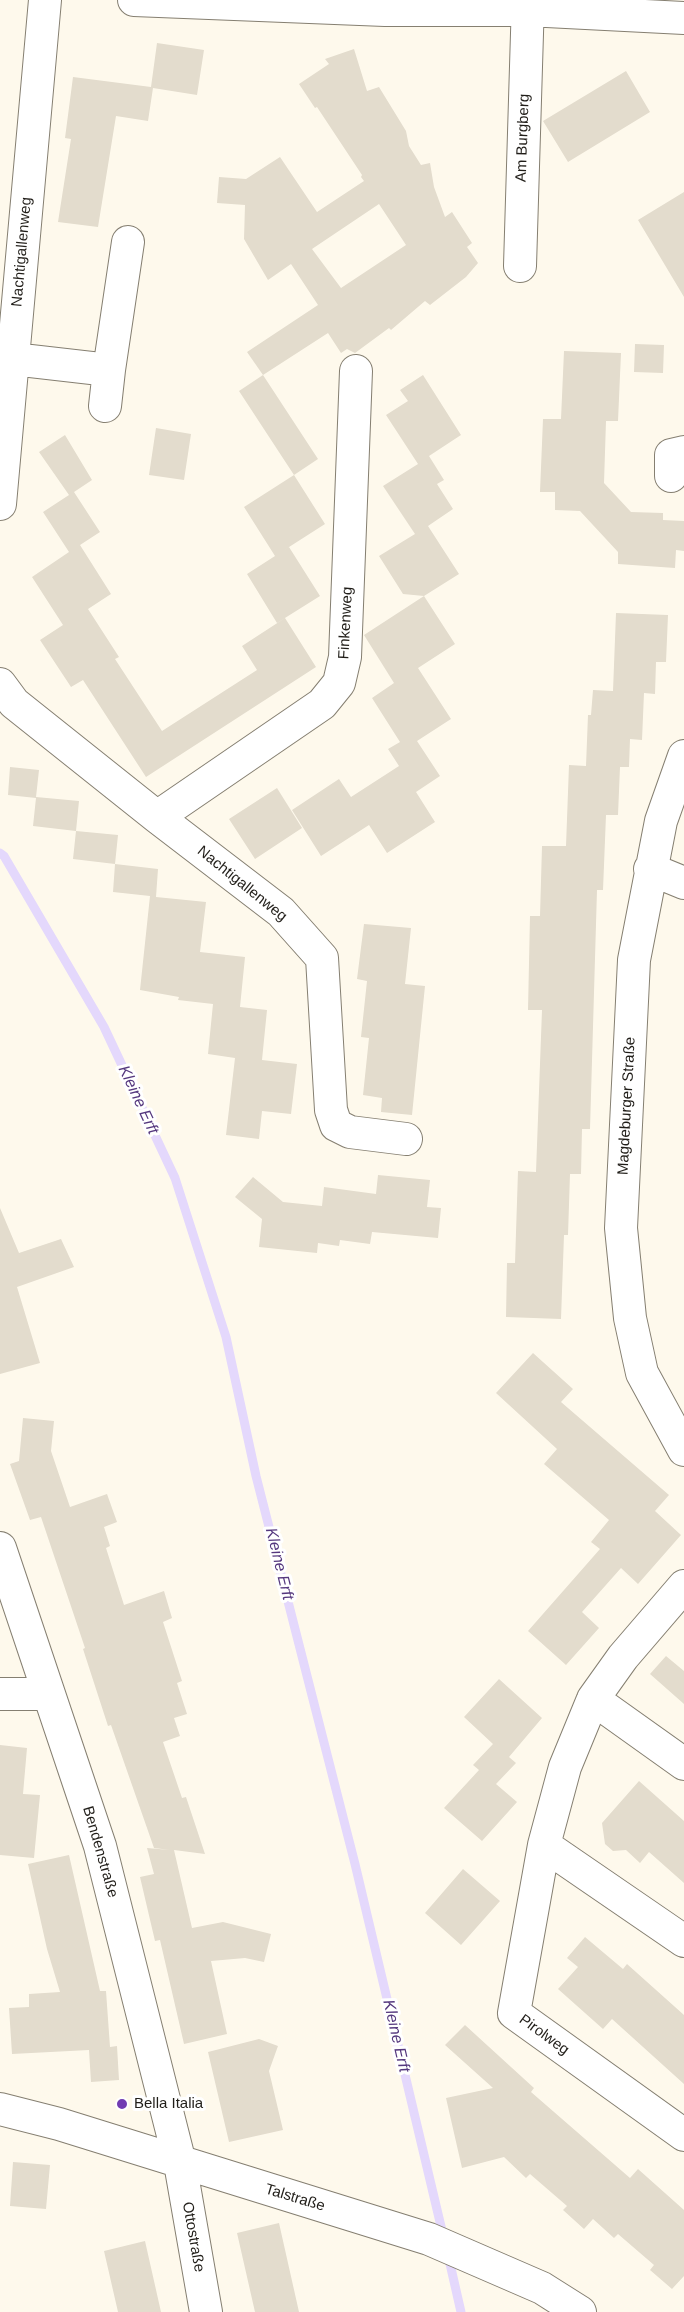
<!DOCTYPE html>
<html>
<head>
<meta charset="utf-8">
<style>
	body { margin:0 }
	canvas { display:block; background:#fef9ec }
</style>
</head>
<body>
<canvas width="684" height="2312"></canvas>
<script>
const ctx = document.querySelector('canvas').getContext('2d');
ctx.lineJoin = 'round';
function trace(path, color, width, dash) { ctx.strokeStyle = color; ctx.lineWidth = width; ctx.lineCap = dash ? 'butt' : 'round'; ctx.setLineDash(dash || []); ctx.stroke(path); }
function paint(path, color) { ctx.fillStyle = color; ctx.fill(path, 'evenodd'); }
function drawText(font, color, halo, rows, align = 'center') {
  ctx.font = font + ' Helvetica,sans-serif'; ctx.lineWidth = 6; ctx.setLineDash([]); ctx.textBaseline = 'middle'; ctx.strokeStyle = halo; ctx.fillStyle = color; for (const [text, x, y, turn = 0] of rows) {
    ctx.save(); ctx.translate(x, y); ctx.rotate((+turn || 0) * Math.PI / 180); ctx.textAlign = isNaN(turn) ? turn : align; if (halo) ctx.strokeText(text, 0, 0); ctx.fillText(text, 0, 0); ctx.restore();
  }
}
trace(new Path2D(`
	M0 853 4 856 104 1027 175 1178 226 1337 256 1476 355 1864 444 2239
	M448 2255 461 2312`), '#e4d8fc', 9);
paint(new Path2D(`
	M157 43 204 50 197 95 153 88 148 121 116 116 98 227 58 222 71 139 65 138 73 77 151 87Z
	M354 49 367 91 379 87 406 131 409 146 421 165 430 163 434 187 445 217 452 212 472 243 467 247 478 263 466 277 430 305 425 301 391 330 389 328 355 353 347 349 341 353 328 333 263 375 247 352 318 305 291 264 268 280 244 239 245 205 217 203 219 177 246 179 280 157 317 212 364 181 361 177 362 175 317 107 315 108 299 84 329 64 325 59ZM379 204 406 245 341 288 312 249Z
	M626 71 650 112 568 162 543 121Z
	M684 192V297L638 220Z
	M635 344 664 345 663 373 634 372Z
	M564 351 621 353 618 421H606L604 483 631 512 663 513V520L684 521V551L676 550 675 568 618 564V552L580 511 555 510V492H540L543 419H561Z
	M263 375 318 459 294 475 325 524 275 556 244 507 294 475 239 391Z
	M423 375 461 435 429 456 444 480 437 484 453 509 428 526 459 574 424 596 403 594 379 556 415 534 383 486 418 464 386 415 408 401 400 390Z
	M156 428 191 434 184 480 149 475Z
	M65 435 92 480 74 492 100 532 80 545 111 594 88 609 119 657 115 659 162 731 257 670 242 646 285 618 316 667 146 777 83 680 71 687 40 640 63 625 32 577 69 552 43 512 69 495 39 452Z
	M289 547 320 596 277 623 247 574Z
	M424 596 455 644 418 668 451 719 417 741 440 776 416 792 435 822 387 853 369 825 321 856 292 810 339 779 351 797 399 766 388 749 400 742 372 698 394 683 364 635Z
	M616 613 668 615 666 662H656L655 694 644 693 642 740 630 739 629 767H620L618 815H606L603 890H597L590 1129H582L581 1174H570L568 1235H564L561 1319 506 1317 507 1263H515L518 1171 536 1172 542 1010H528L530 916H540L542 846H566L569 765 586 766 588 715H591L593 690 613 691Z
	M10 767 39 770 36 797 79 801 76 831 118 835 115 864 158 869 156 897 206 902 200 952 245 957 240 1007 267 1010 262 1060 297 1064 291 1114 262 1111 259 1139 226 1135 235 1058 208 1054 213 1004 178 1000 179 997 140 990 150 896 113 892 115 864 73 859 76 831 33 826 36 798 8 795Z
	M277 788 302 828 255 859 229 819Z
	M364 924 411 928 405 984 425 986 412 1115 381 1112 382 1098 363 1095 369 1038 361 1037 367 981 357 979Z
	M378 1175 430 1180 427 1207 441 1208 438 1238 372 1232 370 1244 340 1240 339 1246 318 1243 317 1253 259 1247 262 1219 235 1197 253 1177 283 1202 322 1206 324 1187 376 1194Z
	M0 1208 19 1253 61 1239 74 1267 17 1287 40 1363 0 1374Z
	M533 1353 573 1389 561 1402 669 1495 655 1511 681 1535 638 1584 621 1568 582 1612 599 1628 566 1665 528 1631 600 1549 591 1542 609 1520 544 1464 557 1449 496 1393Z
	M23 1418 54 1421 51 1451 70 1507 107 1494 117 1522 104 1527 110 1546 106 1548 124 1605 164 1591 172 1618 163 1622 182 1681 177 1683 187 1714 174 1718 180 1736 163 1742 182 1798 186 1797 205 1854 174 1850 192 1928 223 1922 271 1934 264 1962 245 1958 211 1961 227 2034 184 2044 160 1940 155 1941 140 1877 154 1874 147 1848 170 1850 154 1848 111 1725 108 1726 83 1649 85 1648 41 1517 30 1520 10 1464 19 1461Z
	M666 1656 684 1671V1704L650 1674Z
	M499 1679 542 1718 509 1757 516 1763 496 1784 517 1802 482 1841 444 1808 479 1770 473 1765 493 1744 464 1717Z
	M0 1745 27 1748 23 1794 40 1795 34 1858 0 1855Z
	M639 1781 684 1821V1883L649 1852 640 1863 626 1850 613 1851 605 1844 602 1823Z
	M69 1855 100 1991H106L110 2047 117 2046 119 2080 91 2082 89 2050 12 2054 9 2008 29 2007V1994L60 1992 47 1949 28 1864Z
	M463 1869 500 1901 461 1945 425 1913Z
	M585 1937 623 1969 627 1964 684 2015V2084L612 2019 603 2029 558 1989 578 1967 567 1958Z
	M465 2025 534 2088 531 2092 630 2178 638 2169 684 2210V2276L672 2289 650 2270 654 2265 618 2234 614 2238 593 2219 584 2229 563 2210 567 2206 530 2174 526 2178 504 2157 462 2168 446 2098 493 2088 445 2045Z
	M259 2039 278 2046 269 2071 283 2130 229 2142 208 2052Z
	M13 2162 50 2165 46 2209 10 2206Z
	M279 2223 299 2312H255L237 2233Z
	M145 2241 161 2312H118L104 2251Z`), '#e3dccd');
const minor = new Path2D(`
	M134 0 385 10H527L684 18
	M520 266 528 0
	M13 359 109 370 128 242
	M105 406 109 370
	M671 476V455L684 452
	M0 504 45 0
	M0 684 14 703 157 817 281 912 322 958 331 1110 336 1125 350 1132 406 1139
	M684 756 661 821 634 960 621 1228 630 1318 642 1373 684 1450
	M157 817 322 704 339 683 345 657 356 371
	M650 869 684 883
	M0 1548 100 1846 180 2163 206 2312
	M684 1586 623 1657 593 1699 565 1767 544 1845 514 2013 684 2135
	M0 1694H49
	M593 1699 684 1764
	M544 1845 684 1941
	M0 2109 59 2124 429 2239 542 2288 580 2312`);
trace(minor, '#857f71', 34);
trace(minor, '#fff', 32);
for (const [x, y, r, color] of [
	[122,2104,6,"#713cb2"]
]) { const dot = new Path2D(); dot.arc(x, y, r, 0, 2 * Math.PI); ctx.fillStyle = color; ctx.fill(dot); trace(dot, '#fff', 2); }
drawText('15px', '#211e19', '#fff', [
	["Am Burgberg",523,138,-88],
	["Nachtigallenweg",22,252,-85],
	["Finkenweg",346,623,-87],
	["Nachtigallenweg",242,884,39],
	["Magdeburger Straße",627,1106,-87],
	["Bendenstraße",100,1852,74],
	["Pirolweg",544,2035,36],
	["Talstraße",295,2198,17],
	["Ottostraße",193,2237,80]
]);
drawText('15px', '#211e19', '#fff', [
	["Bella Italia",134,2104]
], 'left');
drawText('italic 16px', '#55387e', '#fff', [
	["Kleine Erft",138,1100,65],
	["Kleine Erft",279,1564,76],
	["Kleine Erft",396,2036,77]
]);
</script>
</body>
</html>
